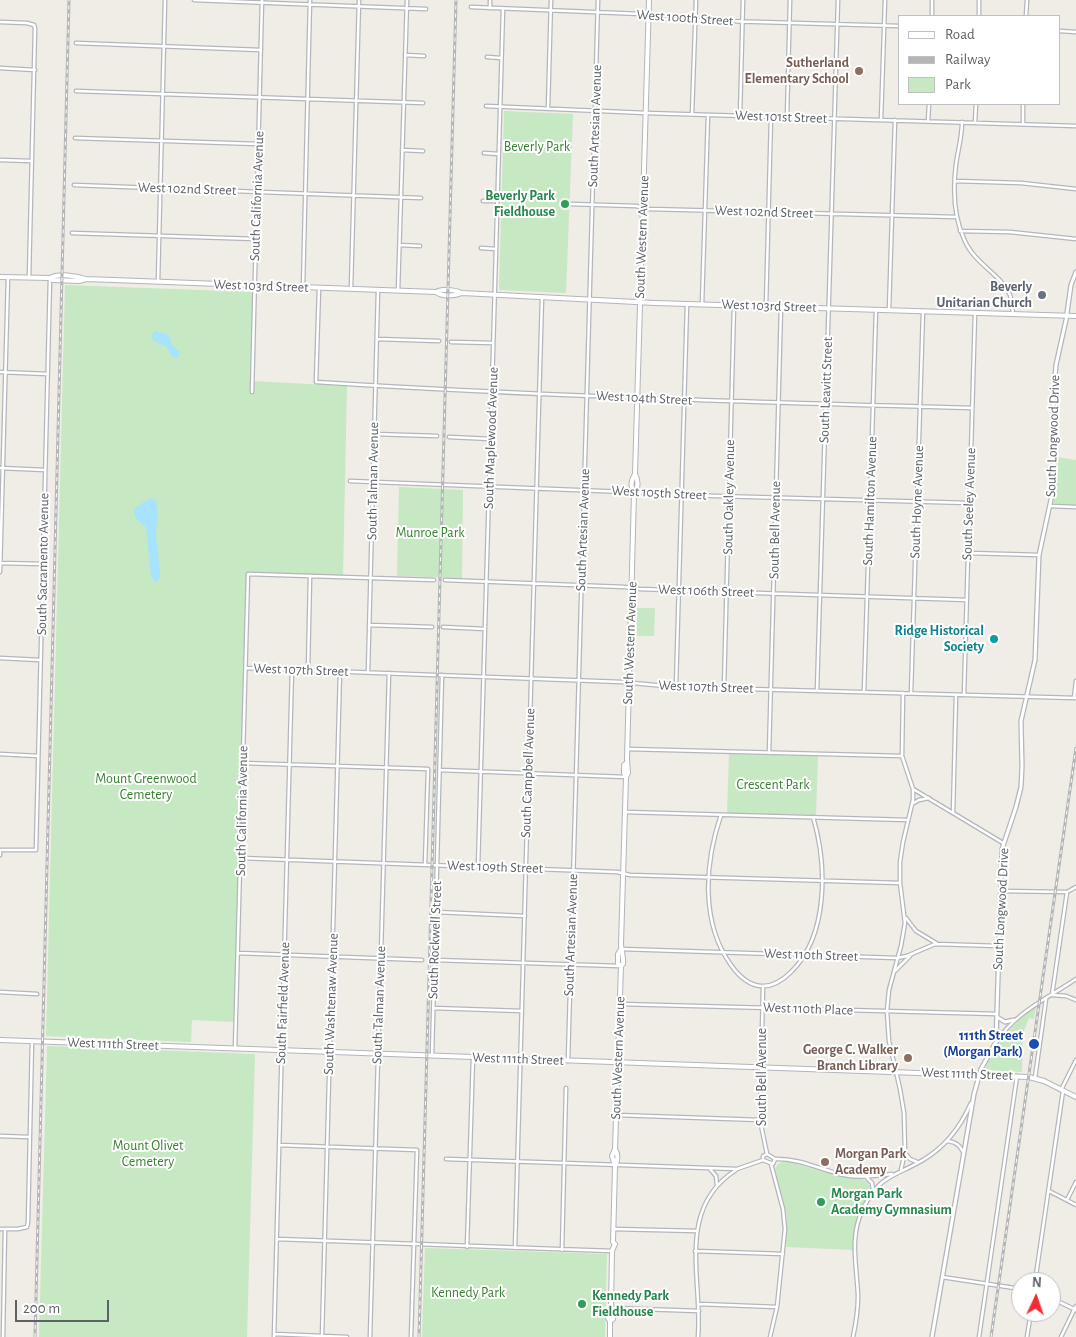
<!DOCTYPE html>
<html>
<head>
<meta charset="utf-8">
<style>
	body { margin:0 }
	#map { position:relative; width:1076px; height:1337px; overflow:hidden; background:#f0ece6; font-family:"Alegreya Sans",sans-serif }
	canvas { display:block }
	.legend { position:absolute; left:898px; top:15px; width:162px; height:90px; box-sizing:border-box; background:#fff; border:1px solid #bec0c2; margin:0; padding:6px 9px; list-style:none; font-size:15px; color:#5d6266 }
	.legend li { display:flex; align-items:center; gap:10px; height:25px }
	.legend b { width:25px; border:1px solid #bec0c2 }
	.north { position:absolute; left:1011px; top:1272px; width:50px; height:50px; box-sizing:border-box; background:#fff; border:1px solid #bec0c2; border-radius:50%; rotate:3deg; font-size:14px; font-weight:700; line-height:20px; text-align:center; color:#5d6266 }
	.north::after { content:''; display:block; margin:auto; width:18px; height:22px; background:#ee2d35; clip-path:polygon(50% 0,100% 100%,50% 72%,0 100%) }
	.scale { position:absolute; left:15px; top:1300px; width:94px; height:22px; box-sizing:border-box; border:2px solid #5d6266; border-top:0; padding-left:6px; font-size:15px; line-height:18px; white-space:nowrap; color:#5d6266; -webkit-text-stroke:4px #fff; paint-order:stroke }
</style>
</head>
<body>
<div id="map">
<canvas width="1076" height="1337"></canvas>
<ul class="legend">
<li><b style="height:6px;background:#fff"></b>Road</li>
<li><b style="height:6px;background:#b4b5b6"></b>Railway</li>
<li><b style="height:14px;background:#c6e8c2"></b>Park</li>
</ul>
<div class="north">N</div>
<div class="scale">200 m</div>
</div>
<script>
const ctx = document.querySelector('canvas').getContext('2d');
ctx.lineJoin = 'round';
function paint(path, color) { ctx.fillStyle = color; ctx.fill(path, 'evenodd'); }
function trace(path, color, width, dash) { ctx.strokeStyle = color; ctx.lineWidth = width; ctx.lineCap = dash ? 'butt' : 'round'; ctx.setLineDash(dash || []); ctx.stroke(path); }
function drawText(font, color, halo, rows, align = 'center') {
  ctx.font = font + ' "Alegreya Sans",sans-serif'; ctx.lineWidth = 4; ctx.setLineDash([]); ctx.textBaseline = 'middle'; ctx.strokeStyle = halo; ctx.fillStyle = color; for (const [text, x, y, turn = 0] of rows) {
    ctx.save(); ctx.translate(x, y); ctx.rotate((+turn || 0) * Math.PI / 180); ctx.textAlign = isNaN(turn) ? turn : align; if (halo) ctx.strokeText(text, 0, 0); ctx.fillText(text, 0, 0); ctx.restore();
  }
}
paint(new Path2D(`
	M504 111 573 114 566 293 499 290Z
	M65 285 253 292 251 381 347 386 343 576 247 573 235 1022 192 1020 191 1042 46 1036Z
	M1056 457 1076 460V505L1055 504 1053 502Z
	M399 487 463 490 462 578 397 576Z
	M637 608H655L654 636H637Z
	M729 754 818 756 816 815 727 813Z
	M1036 1007 1034 1019 1029 1018 1023 1033 1022 1072 985 1070 986 1065C999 1042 1013 1021 1036 1007Z
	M47 1046 255 1054 247 1337H39Z
	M785 1161 842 1177 862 1179 868 1182 871 1190C860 1215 853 1220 853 1250L786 1247 787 1218 783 1199 775 1169 778 1164Z
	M425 1248 607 1254 605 1337H422Z`), '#c6e8c2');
paint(new Path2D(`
	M155 331 169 335 172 345 180 352 179 356 177 358 172 357 166 346 154 341 151 336Z
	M151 498 155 500 158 506 156 536 160 574 159 580 155 582 151 576 146 527 136 519 134 512 136 507Z`), '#a7e3ff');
const minor = new Path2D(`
	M194 0 426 9
	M471 7 641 14 655 19 900 26
	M490 8V0
	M932 16V0
	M979 16V0
	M1026 16 1027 0
	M0 22 27 23 34 25 35 28 29 277
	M1060 31 1076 32
	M76 43 261 50
	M405 55 424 56
	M487 57 501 58
	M0 68 35 70
	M76 91 423 103
	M486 106 646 113 1076 126
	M548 108 551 0
	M692 114 696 0
	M740 116 743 0
	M787 117 790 0
	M881 120 885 0
	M928 121 929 104
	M962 122C962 137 958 150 956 164 953 188 954 217 964 239 974 264 1001 274 1010 295 1012 301 1012 307 1013 314
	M975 122 976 104
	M1023 124V104
	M75 138 258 144
	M402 150 423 151
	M484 153 499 154
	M0 160 32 161
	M955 181 1021 183 1076 189
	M74 185 421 198
	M483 201H497
	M570 204 636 206 649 209 957 217
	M960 231 1010 232 1076 239
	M72 233 256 239
	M400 245 420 246
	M481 248 496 249
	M158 281 165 0
	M303 287 310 0
	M319 288 316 382C534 396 753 402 972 408
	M351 288 359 0
	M398 291 407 0
	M702 304 708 115
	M766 306 771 117
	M889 310 895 120
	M377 339 439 341
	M451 342 493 343
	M0 372 47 374
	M252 392 262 0
	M374 434 437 436
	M449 437 491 439
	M0 468 45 470
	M350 481 626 492 681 495 969 503
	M1050 506 1076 507
	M969 553 1039 555
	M0 563 43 564
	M0 572 8 277
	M445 580 625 587 639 589 967 600
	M369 625 432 627
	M443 627 485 629
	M0 658 40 660
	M246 668 622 682 676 687 1076 698
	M308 670 310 576
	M368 672 378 290
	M676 687 687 304
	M724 688 734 305
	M817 691 838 0
	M864 692 876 310
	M911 693 923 311
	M964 695 975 313
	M1074 698 1076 681
	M627 749 902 756
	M769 753 781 307
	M0 754 38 756
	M243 763 428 769 425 865
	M440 770 626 777
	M913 789 1003 843
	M912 804 919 800 929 798
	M625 812 908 820
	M953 813 956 695
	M721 815C705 862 700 922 731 965 738 975 748 985 761 986 773 987 783 980 791 972 829 935 827 864 813 817
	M0 850H36L50 278
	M0 855V850
	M241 858 617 872 630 875 900 883
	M478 867 503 9
	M1001 891 1067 892 1076 887
	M1067 892 1052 995 1066 996 1076 1000
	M436 912 525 916
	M906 918 916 931 936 943
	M621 949 897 958 907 956 935 944 999 946
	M238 953 422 960
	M435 960 619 966
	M895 971 910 956
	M763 986 760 1120 767 1154
	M0 992 37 994
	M620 1004 997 1014
	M433 1008 522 1011
	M996 1043C1014 1013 1048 998 1076 979
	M235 1049 248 574 434 580
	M432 1056 442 675
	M568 1061 598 0
	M1035 1078 1046 999
	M1061 1090 1076 1060
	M617 1115 760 1120
	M0 1136 29 1137
	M947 1141C956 1142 960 1145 964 1154
	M279 1145 417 1150 411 1337
	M767 1154 775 1159 773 1164 763 1160V1156Z
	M906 1154 910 1159 917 1162
	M446 1159 737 1169 763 1160
	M775 1159C799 1158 821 1170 844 1175 860 1178 876 1176 892 1174
	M710 1169 716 1176 717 1186
	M901 1170 905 1152 904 1113 900 1089 889 1041 887 1011 889 990 901 946 905 923 900 883V862L903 842 913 800V789L902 756 903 693
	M867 1178 872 1183 873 1190
	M1049 1191 1076 1205
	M1067 1200 1076 1182
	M0 1229H18L27 1227 28 1222 32 1041
	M613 1229 697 1231
	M277 1239 612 1251
	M467 1247 473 1057
	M515 1248 542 297
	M562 1250 566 1088
	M695 1251 783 1254
	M942 1277 1021 1289
	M1035 1282 1063 1091
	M1051 1298 1076 1310
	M699 1304 777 1307
	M611 1308 699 1311
	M274 1334 347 1337
	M3 1337 5 1230
	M274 1337 292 669
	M322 1337 340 671
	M370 1337 389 673
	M698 1337C703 1279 675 1209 736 1170
	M770 1337 777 1307 785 1229 783 1209 771 1164
	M853 1337C856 1323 858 1310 858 1296 857 1267 849 1236 863 1209 879 1175 894 1177 923 1160 945 1147 961 1126 971 1103
	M979 1337 1017 1076
	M1027 1337 1031 1312
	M1061 1337 1076 1306`);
const tertiary = new Path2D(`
	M997 1017 1005 1022 1014 1020
	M932 1337 974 1094 981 1069 996 1042 1002 849 1016 807 1021 787 1022 766 1021 721 1035 660 1039 555 1052 495 1055 445 1053 399 1056 365 1066 320 1071 285 1076 272`);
const secondary = new Path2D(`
	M0 277 50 278 53 280 79 281 86 279
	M50 278C59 273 76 276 86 279L436 292C443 288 455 290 462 293L655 303 1076 316
	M436 292C442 297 455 296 462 293
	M634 493C630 486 631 481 635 474
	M626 777 624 773V765L627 763
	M621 966 618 964V954L621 949
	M0 1040 1029 1077 1044 1081 1076 1097
	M615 1166 612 1156 615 1149
	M610 1321 608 1318V1312L611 1308
	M610 1337V1321L613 1319V1312L611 1308 612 1251 615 1244 613 1242 615 1166C618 1160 619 1155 615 1149L621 966 623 964C624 957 621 951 621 944L626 777 628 773 627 759 634 493C639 487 638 480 635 474L649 0`);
trace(minor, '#b3b7bb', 5);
trace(tertiary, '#b3b7bb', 5.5);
trace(secondary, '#b2b6bb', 6);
trace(minor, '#fff', 2.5);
trace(tertiary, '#fff', 3);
trace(secondary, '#fff', 4);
const rail = new Path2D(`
	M35 1337 69 0
	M419 1337 456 0
	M991 1337 1076 748`);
trace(rail, '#b4b5b6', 3);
trace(rail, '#fff', 1, [4]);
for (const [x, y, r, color] of [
	[859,71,5,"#8d6e63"],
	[565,204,5,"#2e9e5b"],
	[1042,295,5,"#6b7280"],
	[994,639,5,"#0f9aa8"],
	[1034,1044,6,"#1a4fb4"],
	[908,1058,5,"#8d6e63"],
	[825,1162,5,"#8d6e63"],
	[821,1202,5,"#2e9e5b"],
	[582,1304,5,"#2e9e5b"]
]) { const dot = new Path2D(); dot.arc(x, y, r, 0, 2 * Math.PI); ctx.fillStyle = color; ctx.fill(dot); trace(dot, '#fff', 2); }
drawText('14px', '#5d6266', '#fff', [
	["West 100th Street",685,18,4],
	["West 101st Street",781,117,2],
	["South Artesian Avenue",595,126,-88],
	["West 102nd Street",187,189,2],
	["South California Avenue",257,196,-88],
	["West 102nd Street",764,212,2],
	["South Western Avenue",642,237,-88],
	["West 103rd Street",261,286,2],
	["West 103rd Street",769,306,2],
	["South Leavitt Street",826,390,-88],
	["West 104th Street",644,398,3],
	["South Longwood Drive",1053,436,-88],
	["South Maplewood Avenue",491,438,-88],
	["South Talman Avenue",373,481,-89],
	["West 105th Street",659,493,3],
	["South Oakley Avenue",729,497,-89],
	["South Hamilton Avenue",870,501,-88],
	["South Hoyne Avenue",917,502,-88],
	["South Seeley Avenue",969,504,-88],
	["South Artesian Avenue",583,530,-88],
	["South Bell Avenue",775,530,-89],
	["South Sacramento Avenue",43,564,-89],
	["West 106th Street",706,591,2],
	["South Western Avenue",630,643,-88],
	["West 107th Street",301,670,2],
	["West 107th Street",706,687,2],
	["South Campbell Avenue",528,773,-88],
	["South California Avenue",242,811,-89],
	["West 109th Street",495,867,2],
	["South Longwood Drive",1001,909,-87],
	["South Artesian Avenue",571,935,-88],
	["South Rockwell Street",435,940,-88],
	["West 110th Street",811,955,2],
	["South Fairfield Avenue",283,1003,-88],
	["South Washtenaw Avenue",331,1004,-88],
	["South Talman Avenue",379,1005,-88],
	["West 110th Place",808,1009,2],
	["West 111th Street",113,1044,2],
	["South Western Avenue",618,1058,-88],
	["West 111th Street",518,1059,2],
	["West 111th Street",967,1074,2],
	["South Bell Avenue",762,1077,-90]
]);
drawText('bold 14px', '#785e54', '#fff', [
	["Sutherland",849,63],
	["Elementary School",849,79],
	["George C. Walker",898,1050],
	["Branch Library",898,1066],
	["Morgan Park",835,1154,"left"],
	["Academy",835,1170,"left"]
], 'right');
drawText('14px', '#378231', '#fff', [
	["Beverly Park",537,147],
	["Munroe Park",430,533],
	["Mount Greenwood",146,779],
	["Cemetery",146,795],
	["Crescent Park",773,785],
	["Mount Olivet",148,1146],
	["Cemetery",148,1162],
	["Kennedy Park",468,1293]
]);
drawText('bold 14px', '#27864d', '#fff', [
	["Beverly Park",555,196,"right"],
	["Fieldhouse",555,212,"right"],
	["Morgan Park",831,1194],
	["Academy Gymnasium",831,1210],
	["Kennedy Park",592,1296],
	["Fieldhouse",592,1312]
], 'left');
drawText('bold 14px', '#5b616d', '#fff', [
	["Beverly",1032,287],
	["Unitarian Church",1032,303]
], 'right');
drawText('bold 14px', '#0d838f', '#fff', [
	["Ridge Historical",984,631],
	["Society",984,647]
], 'right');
drawText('bold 14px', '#164399', '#fff', [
	["111th Street",1023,1036],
	["(Morgan Park)",1023,1052]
], 'right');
</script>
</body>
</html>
